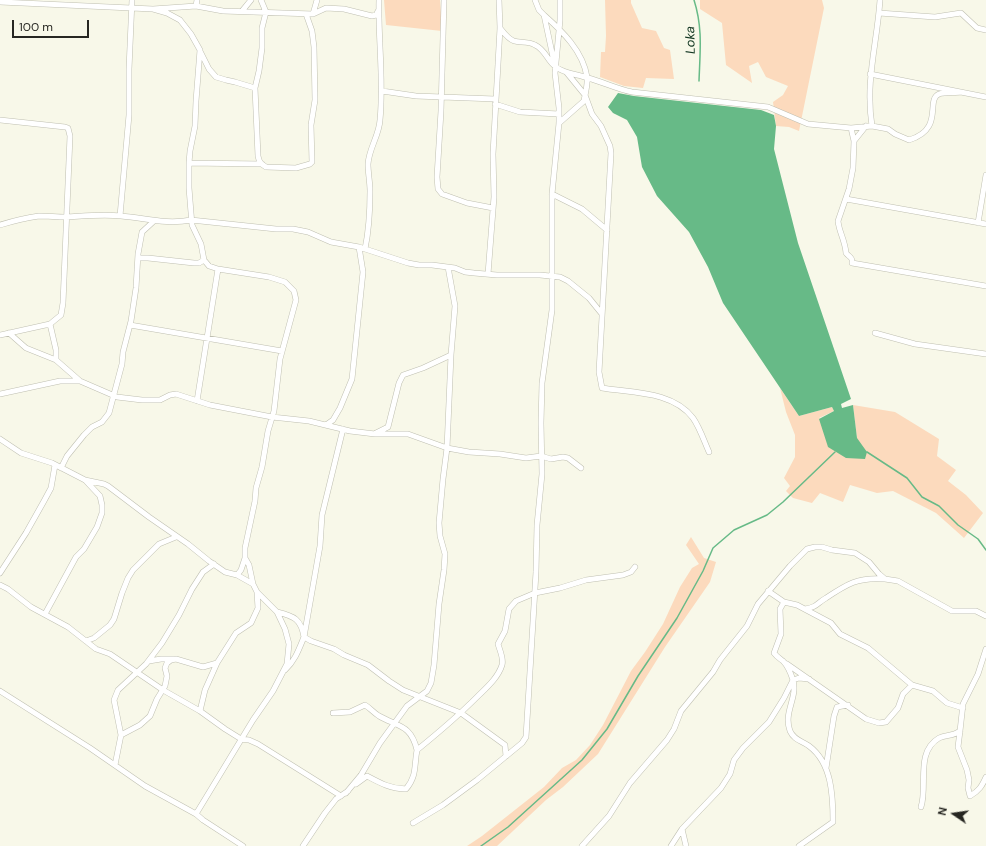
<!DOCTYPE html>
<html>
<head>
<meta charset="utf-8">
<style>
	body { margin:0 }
	#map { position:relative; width:986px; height:846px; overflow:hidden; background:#f8f8e9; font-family:"DM Sans",sans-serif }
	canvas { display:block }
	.north { position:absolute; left:934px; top:794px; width:40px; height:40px; -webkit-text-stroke:3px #f8f8e9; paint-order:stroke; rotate:283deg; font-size:11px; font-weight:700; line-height:16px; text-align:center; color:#272722 }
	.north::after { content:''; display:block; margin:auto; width:14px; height:18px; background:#272722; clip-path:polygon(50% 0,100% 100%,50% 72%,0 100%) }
	.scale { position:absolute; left:12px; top:20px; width:77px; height:18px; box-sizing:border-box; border:2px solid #272722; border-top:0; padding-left:5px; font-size:12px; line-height:14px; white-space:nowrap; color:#272722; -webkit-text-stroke:3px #f8f8e9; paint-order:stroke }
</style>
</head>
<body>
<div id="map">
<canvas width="986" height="846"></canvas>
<div class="north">N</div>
<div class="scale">100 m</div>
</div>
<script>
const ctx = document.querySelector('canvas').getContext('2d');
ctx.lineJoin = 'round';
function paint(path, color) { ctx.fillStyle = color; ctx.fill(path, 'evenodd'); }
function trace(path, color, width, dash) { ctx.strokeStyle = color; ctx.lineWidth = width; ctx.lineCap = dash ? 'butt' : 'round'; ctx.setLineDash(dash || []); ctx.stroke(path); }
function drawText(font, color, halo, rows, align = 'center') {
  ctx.font = font + ' "DM Sans",sans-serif'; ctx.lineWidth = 3; ctx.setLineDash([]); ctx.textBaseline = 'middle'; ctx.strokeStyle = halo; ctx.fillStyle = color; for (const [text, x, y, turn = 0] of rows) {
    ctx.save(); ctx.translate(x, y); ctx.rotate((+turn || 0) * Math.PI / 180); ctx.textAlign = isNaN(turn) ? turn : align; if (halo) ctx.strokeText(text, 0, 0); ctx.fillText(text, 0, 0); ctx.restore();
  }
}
paint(new Path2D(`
	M384 0H440L442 31 386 25Z
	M605 0H631V3L642 28 656 31 664 48 670 50 674 79 646 78 643 88 624 86 600 77 601 52H605L606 36Z
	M700 0H822L824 8 799 131 789 127 776 126 773 102 783 95 788 86 766 77 758 62 749 66 752 83 726 65 722 23 700 9Z
	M780 388 799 416 832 407 834 411 819 418 857 438 853 405 895 412 939 439 937 456 956 470 948 481 966 495 983 513 964 538 936 513 893 491 877 493 850 485 843 502 820 493 812 503 793 498 786 491 790 486 784 478 795 457V435L786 412Z
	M691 537 704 558 716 562 710 582 665 647 598 754 563 787 546 800 497 846H467L482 836 544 787 562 768 576 760 590 745 603 725 631 671 645 652 663 624 680 587 692 568 699 564 686 545Z`), '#fcdabd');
paint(new Path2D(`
	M618 93 634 96 761 110 774 115 776 126 774 149 798 243 851 399 841 404 842 408 853 405 857 438 867 452 865 459 846 458 828 447 819 419 834 411 832 407 799 416 723 303 708 267 689 232 657 196 642 167 637 137 627 120 613 113 608 107Z`), '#67ba87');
trace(new Path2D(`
	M694 0C703 28 700 52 699 81
	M867 452 907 478 922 497 939 506 958 525 978 539 986 550
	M481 846 508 827 582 760 607 729 638 676 677 618 703 571 713 548 734 530 767 515 783 502 835 452`), '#67ba87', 1.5);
const minor = new Path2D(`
	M261 0 266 12 262 28V48L259 71 255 88 258 156C259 162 261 164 266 167L296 168 310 164 312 162 311 125 315 100 314 47 312 31 306 14
	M444 0 441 111 437 177 438 189 442 194 467 203 493 208
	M535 0 539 10 544 15 554 62
	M0 2 153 9 196 6 223 11 313 14 326 8 344 9 372 16 376 15 378 11
	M196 6 197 0
	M153 9 167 13 180 20 191 34 200 50 196 101 195 126 190 151 189 163V188L192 225 201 244 204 260 209 266 218 269 269 277 285 282 294 291 296 300 280 359 274 411 268 431 262 467 256 488 255 501 245 548V558L241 570 237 575
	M242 11 251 0
	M879 13 935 17 961 13 977 28 986 30
	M313 14 317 0
	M544 15C562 31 583 51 587 77 588 85 585 94 584 101L559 123
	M500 28C504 33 508 39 514 41 520 43 528 41 535 45 546 50 547 61 556 67 565 74 577 74 588 78 603 82 617 89 632 92L768 107 808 124 851 128 872 126 888 129 895 134 909 140C945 129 925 100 939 94 945 92 955 93 961 92
	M200 51 209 69 216 77 226 80 235 82 255 88
	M567 73 585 95 592 114 601 126 610 146 611 153 599 372 602 388C632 393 673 391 693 418 700 428 704 441 709 452
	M870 74 986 97
	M382 91 416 96 495 99
	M495 104 520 112 559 114
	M0 120 65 127 68 128 70 136 63 303 61 315 50 324 0 335
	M872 126C865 81 877 44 880 0
	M851 128 854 141 853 168 849 189 838 221C839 232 845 240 846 253 849 257 853 257 852 263L986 286
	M854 141 866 126
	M189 163 262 164
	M552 194 582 209 607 230
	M846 199 986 224
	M120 216 129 115V69L132 0
	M978 223 986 175
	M0 225C13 221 25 218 39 216 48 216 57 217 66 217 85 216 103 214 121 216 146 218 166 225 191 220L276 229H293L308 232 331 242 359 247 408 263 419 265H432L455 268 465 272 474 273 497 275H540L560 277 568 281 589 298 602 314
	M365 249C369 230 370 211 370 191 370 182 368 173 368 164 369 148 379 136 380 120 384 80 378 40 379 0
	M138 258H148L194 263H199L204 260
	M488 274 494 197 493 154 500 28 499 0
	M50 324 56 350V360
	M130 325 282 351
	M9 333 26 348 56 360 80 381 117 397 142 400H160L170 395 176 394 210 405 272 417 309 421 350 431 375 434H408L447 448 469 452 500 454 526 458 541 456 551 459 563 457 568 458 581 468
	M875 333 915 344 986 354
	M0 394 60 381H80
	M197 401 218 269
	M326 425 333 420 340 408 352 379 363 272 359 247
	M376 433 388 427 399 383 403 375 423 368 451 355
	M0 439 21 453 52 463 85 480 104 484 108 486 149 517 188 544 209 561 225 572 237 575 253 584
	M61 468 67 456 84 435 92 427 102 422 109 413 122 364 123 352 131 321 136 288 138 254 142 232 154 221
	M0 573 26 533 44 501 51 488 55 465
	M0 585 8 589 31 607 68 627 96 649 110 654 163 690 200 711 225 729 241 739 249 740 258 744 341 796
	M768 591 784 602 797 605 831 623 840 634 868 648 912 685 933 691 947 703 963 708
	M784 602 780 609 781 634 774 653C777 657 779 658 783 661 788 666 791 674 793 680 798 698 783 712 790 731 794 740 802 741 809 746 832 763 833 796 833 822L799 846
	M805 609C817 607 816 604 826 598 847 584 858 577 884 579
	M277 612C294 616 301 619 304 637L311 641 334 649 344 655 368 665 389 681 403 690 461 713 505 745 506 756
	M45 614 76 557 84 549 97 527 102 513V505L100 496 86 481
	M86 641 94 638 110 625 114 619 122 593 128 578 133 570 159 544 176 537
	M986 649 978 674 963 704 960 731 958 747 967 770 969 780 968 788 970 796C979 791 982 786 986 777
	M149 661 161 659H174
	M787 664 866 719 879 723 886 722 898 708 903 694 912 685
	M285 670C295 661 299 649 304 637L320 546 322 515 343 429
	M0 691 90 748 145 786 196 814 203 820 243 846
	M200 711 205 690 217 663
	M333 713 350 712 365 705C370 708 374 713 379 716 399 727 411 725 417 750
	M121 735 140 725 150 716 157 699 165 686 167 676 165 668 167 663 171 660 176 659 203 667 217 663 236 633 251 623 258 608 257 592 253 584 249 565 245 558
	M115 765 121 735 114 700 118 690 146 664 162 643 179 615 192 589 203 572 214 564
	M826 768 834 716 837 707 848 705
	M356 784 367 776C380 783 391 789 406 789 417 776 414 766 417 750 438 733 458 716 477 697 486 688 498 678 502 665 504 659 500 651 498 644L505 631 509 609 516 601 535 593 560 588 586 580 623 575 631 572 635 567
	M346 793 361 775 380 743 407 706 427 691 431 683 434 665 439 604 444 570 445 554 440 536 439 523 443 479 447 448 451 355 455 306 448 267
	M921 807C928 786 915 752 939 738 946 734 952 737 960 731
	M196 814 253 720 273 691 287 664 289 644 285 629 277 612 257 592
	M413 823 443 805 477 780 522 743 526 737 536 572 537 525 542 474 541 423 542 383 552 310V194L559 123V108L555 73 560 20V0
	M682 829 686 846
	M303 846 325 813 336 799 348 791
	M582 846 609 816 630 783 667 740 674 729 681 711 713 672 720 660 747 626 758 604 790 566 807 549 815 547H822L832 550 855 553 869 562 879 574 885 579 898 581 952 611H976L986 616
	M671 846 682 829 721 788 730 774 734 760 743 748 769 722 784 698 793 680 799 678 809 679`);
trace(minor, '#bfbfb1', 6);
trace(minor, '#fff', 5);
drawText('italic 13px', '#143823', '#f8f8e9', [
	["Loka",691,40,-91]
]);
</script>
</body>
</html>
